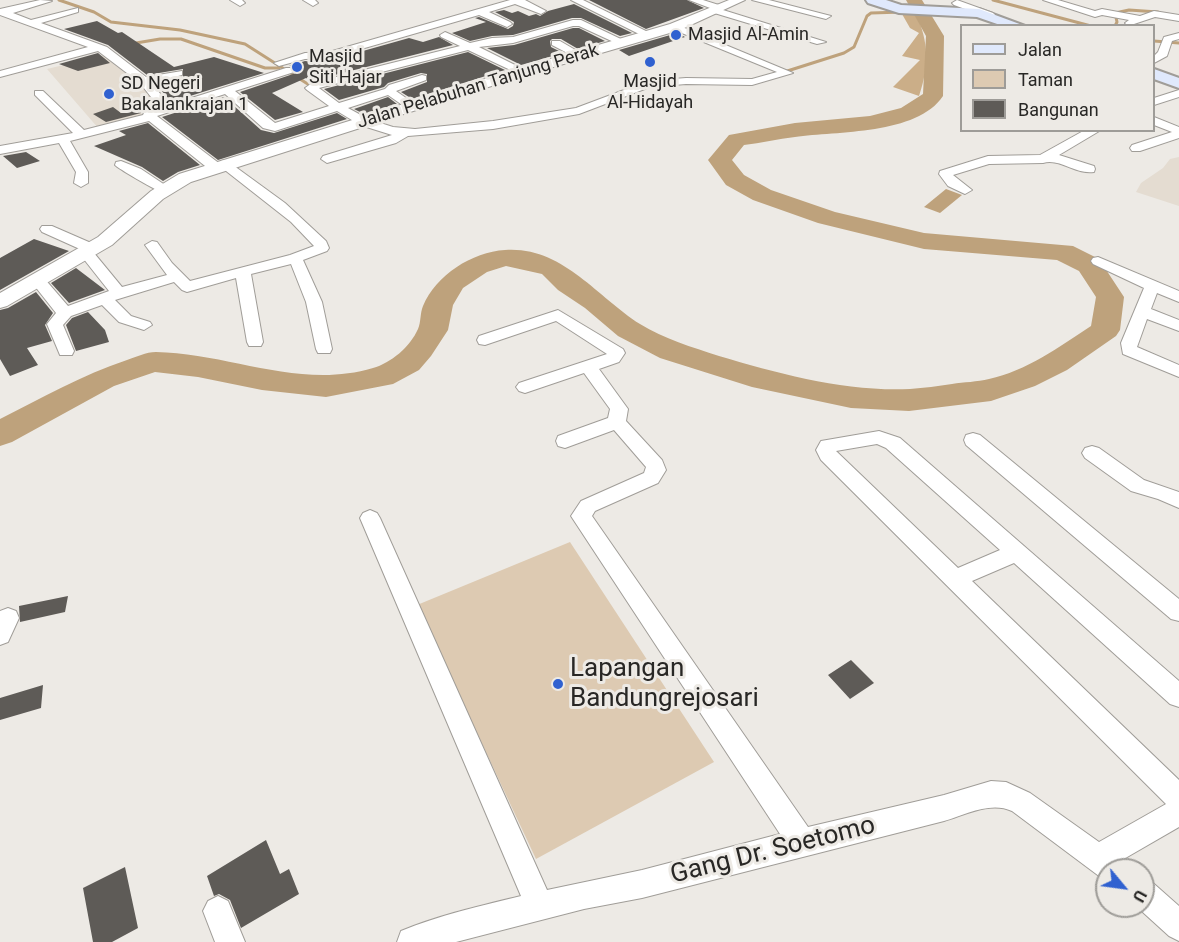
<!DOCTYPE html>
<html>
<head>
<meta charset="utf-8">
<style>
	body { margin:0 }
	#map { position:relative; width:1179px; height:942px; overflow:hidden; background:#edeae5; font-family:Roboto,sans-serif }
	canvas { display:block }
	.legend { position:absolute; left:960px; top:24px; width:195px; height:108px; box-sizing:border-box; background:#edeae5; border:2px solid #9e9c98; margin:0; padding:8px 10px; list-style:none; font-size:18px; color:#282725 }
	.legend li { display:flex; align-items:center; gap:12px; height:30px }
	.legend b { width:30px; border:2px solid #9e9c98 }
	.north { position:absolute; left:1095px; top:858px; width:60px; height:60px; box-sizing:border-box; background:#edeae5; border:2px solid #9e9c98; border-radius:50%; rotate:119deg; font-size:16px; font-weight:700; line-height:24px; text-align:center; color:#282725 }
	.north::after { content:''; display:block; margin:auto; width:21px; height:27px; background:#3061d0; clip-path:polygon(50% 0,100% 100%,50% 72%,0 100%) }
</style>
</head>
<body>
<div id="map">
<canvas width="1179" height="942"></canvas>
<ul class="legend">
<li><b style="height:8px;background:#e0e9fc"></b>Jalan</li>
<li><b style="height:16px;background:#ddcab2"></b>Taman</li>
<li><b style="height:16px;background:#5e5b57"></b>Bangunan</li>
</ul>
<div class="north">U</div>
</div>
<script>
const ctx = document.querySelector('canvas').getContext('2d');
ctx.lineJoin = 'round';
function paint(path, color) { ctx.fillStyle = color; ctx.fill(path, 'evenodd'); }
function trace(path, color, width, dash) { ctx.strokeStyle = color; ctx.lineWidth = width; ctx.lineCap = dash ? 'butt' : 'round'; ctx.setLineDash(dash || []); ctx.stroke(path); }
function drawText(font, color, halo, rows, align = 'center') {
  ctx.font = font + ' Roboto,sans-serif'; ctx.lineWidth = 6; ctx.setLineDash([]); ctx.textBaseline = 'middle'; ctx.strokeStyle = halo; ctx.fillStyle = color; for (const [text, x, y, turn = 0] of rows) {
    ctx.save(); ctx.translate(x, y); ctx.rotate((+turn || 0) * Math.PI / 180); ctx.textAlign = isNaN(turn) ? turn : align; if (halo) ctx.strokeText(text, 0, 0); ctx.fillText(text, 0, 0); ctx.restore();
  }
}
paint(new Path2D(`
	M105 55 147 90 151 97 148 109 140 111 144 118 99 129 47 69Z
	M1179 157V206L1136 192 1141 183 1163 168 1170 159Z`), '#e4dcd1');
paint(new Path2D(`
	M570 542 714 762 536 859 417 605Z`), '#ddcab2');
paint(new Path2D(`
	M902 14H916C929 42 929 67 919 96L893 87 920 60 902 56 919 33 910 28Z`), '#cbae88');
paint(new Path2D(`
	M946 189 962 195 940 213 924 207Z`), '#bea27c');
trace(new Path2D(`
	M59 0 94 12 111 22 180 30 245 44 314 88
	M993 0 1091 26
	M1115 26 1117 22 1115 13 1129 10 1158 12
	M1154 41 1179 43
	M130 44 160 39H181L265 68H279
	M781 73 844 53 854 47 867 16 871 13 903 12`), '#bea27c', 3);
paint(new Path2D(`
	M906 0H922L944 36 943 96C917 135 837 131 795 137 778 139 761 143 744 145L732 160 744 175 771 190 835 212 924 233 1073 246 1099 259 1124 297 1120 330 1116 336 1067 370 1035 386 991 401 909 411 851 408 752 387 660 358 618 336 585 308 558 290 542 274 506 266 487 272 463 288 453 305 448 330 431 356 419 370 393 384 326 397 262 390 198 377 155 372 114 386 12 442 0 446V419C42 398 82 375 127 360 136 357 146 352 156 352 228 353 300 390 373 368 391 363 410 347 418 329 421 322 420 313 423 306 436 275 472 252 505 250 562 246 596 296 640 324 664 339 692 347 719 356 779 374 847 392 910 389 924 388 938 386 952 384 964 382 977 382 989 379 1026 371 1059 347 1091 326L1096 297 1079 271 1057 260 924 249 818 223 753 200 726 185 708 160 729 135 795 123 870 116 901 108 923 94 926 36Z`), '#bea27c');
paint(new Path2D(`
	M589 0H687L704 8 646 29Z
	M574 4 632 33 620 36 581 18H572L513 35 492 36 470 41 452 33 486 22 475 18 479 17 508 29 513 26 514 22 495 12 504 10 512 13 518 11 529 16 536 14 540 16 548 11Z
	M97 21 118 33 122 32 174 67 214 57 264 73 161 105 164 101 169 99 159 88 163 87 157 84 183 77V69L147 75 108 45 64 29Z
	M573 28H579L605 41 578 49 561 39H552L550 41 551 47 563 53 521 65 487 48 514 45Z
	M677 33 685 37 629 56 619 50Z
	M439 37 453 45 311 81 306 78 272 93 303 112 275 120 240 92 296 73V66H289L305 61 320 63 331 60 409 38 423 42Z
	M468 52 505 70 412 99 401 92 427 82V74L421 73 388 83 384 87 339 100 324 89Z
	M98 53 110 63 78 71 59 64Z
	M224 97 261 130 274 133 337 113 347 119 218 160 162 117Z
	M388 97 397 104 364 114 354 109Z
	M113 107 121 113 144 107 141 113 106 122 93 114Z
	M148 123 200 165 178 172 163 181 142 167 94 146 126 135 119 131Z
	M26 152 40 161 17 168 3 156Z
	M34 239 69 251 0 290V258Z
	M76 268 105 290 69 303 51 283Z
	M36 292 53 313 45 325 52 341 27 348 38 365 10 376 0 359V310L8 308Z
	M88 312 105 330 109 342 76 351 66 325 72 318Z
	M68 596 65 612 20 622 19 606Z
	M851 660 874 683 850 699 828 675Z
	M43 685 41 708 0 720V698Z
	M266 840 280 874 289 869 299 894 241 928 230 900 219 894 214 896 207 876Z
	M125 867 138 928 112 942H93L83 888Z`), '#5e5b57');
const minor = new Path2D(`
	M40 0 52 1 13 13 31 20 78 8V12L41 23 107 47 146 77 182 71V75L151 83 163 97 157 109 286 68H294V72L235 91 275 123 329 106 307 90 305 88 312 83 460 46 441 37 440 35 445 32 470 43 492 38 513 37 573 20H581L627 42 618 44 579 26H573L513 43 479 47 525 70 526 72 521 75 468 50 319 88 339 103 385 89 389 85 422 75 426 76V80L396 91 416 105V109H408L388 95 348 108 368 119 393 127 415 129 493 121 576 108 648 81 686 78 752 79 777 72 672 29 670 27 675 24 793 73 752 85 686 84 650 87 579 114 493 129 408 136 396 143 327 163 321 159 323 156 392 135 360 125 337 111 275 131 263 128 225 94 157 116 220 164 221 167 220 170H210L149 121 70 141 88 172V183L81 187 74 183 76 172 59 143 0 154V146L73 133 35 95V91H43L84 130 143 115 151 97 140 83 98 51 0 77V71L88 47 0 15V9Z
	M230 0H242L245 3 240 6Z
	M303 0H315L318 3 313 6Z
	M510 0H525L546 11 541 14 515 4 489 12 510 22 512 24 507 27 479 15 330 58 305 59 279 66 274 63 305 53 329 52Z
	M571 0H583L654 35 645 37Z
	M689 0H703L722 6 723 10 826 42 817 44 711 12 710 8Z
	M752 0H769L831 16 826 19Z
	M957 0 993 13 995 15 990 18 954 5 952 3Z
	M1043 0H1058L1095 11 1102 9 1140 16 1154 11 1179 15V21L1155 17 1128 26 1125 23 1129 20 1102 15 1095 17Z
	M1179 33V39L1172 41 1167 56 1154 63V56L1158 52 1164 37Z
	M552 41H560L584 55 575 57 552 45Z
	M1179 90V97L1154 105V98Z
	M1154 117 1179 127V138L1140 151H1132L1130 148 1132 145 1172 132 1154 125Z
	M1085 130H1101L1059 155 1094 166 1095 169 1094 172C1076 175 1060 158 1043 163L989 164 953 175 972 190 965 194 948 186 939 174 940 171 988 156 1040 155Z
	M226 160 285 203 326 241 329 248 327 251 303 260 322 302 332 349 330 353H318L316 349 306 302 291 264 251 274 263 342 261 346H249L247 342 236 278 187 292 182 290 174 282 115 300 131 316 150 322 152 325 144 330 119 322 102 305 71 316 63 325 74 351 72 355H60L47 324 56 313 30 280 33 277H43L68 306 109 291 79 253 82 250 42 232 40 229 42 226H52L98 246 100 249 94 253 122 287 167 275 145 245 152 241 157 242 172 263 190 281 290 255 314 246 291 222 221 167 220 164 221 161Z
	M121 161 141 169 171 189 169 192C163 193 164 194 159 191 152 188 119 169 115 165L116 162Z
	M1098 257 1179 291V302L1157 293 1151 309 1179 320V331L1147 319 1137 347 1179 365V377L1123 354 1121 343 1144 288 1093 264 1091 261 1093 258Z
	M558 310 623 349 625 353 619 362 599 369 628 409 626 421 662 460 666 470 658 483 595 511 592 516 808 827 944 795 991 781 1006 782 1030 793 1099 842 1166 804 821 460 816 450 821 441 879 431 900 438 1179 681V707L1170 704 1014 563 972 581 1179 780V827L1122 860 1127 870H1107V882L1012 811C990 801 965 815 944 821L642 898 584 909 456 942H397L401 931C440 915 480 906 521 896L360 518 363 513 370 510 377 513 380 518 547 890 642 870 780 834 571 516 581 501 644 473 646 467 614 430 565 448 558 446 556 441 558 436 608 418 610 409 584 373 525 393 519 391 516 387 519 383 607 354 556 321 485 345 479 344 477 340 479 336ZM877 444 886 448 1000 550 958 568 836 451Z
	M973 433 980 435 1179 599V621L1171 619 966 445 964 440 966 435Z
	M1092 446 1099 448 1144 480 1179 492V508L1158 499 1131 491 1085 458 1082 453 1085 448Z
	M8 608 16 611 19 618 8 642 0 645V611Z
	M1143 879 1153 883 1179 906V941L1169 936 1136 906H1143Z
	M218 896 228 901 245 942H215L203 911 208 901Z`);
const tertiary = new Path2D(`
	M729 0H745L680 30 526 75 191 182 163 199 112 245 7 306 0 308V293L98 237 151 191 179 174 516 69 670 24Z`);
const secondary = new Path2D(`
	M866 0H886L901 5 979 9 1025 26H1003L977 17 899 13 868 3Z
	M1154 69 1179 78V88L1154 79Z`);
trace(minor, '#a09d98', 2);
trace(tertiary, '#a09d98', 2);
trace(secondary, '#a09d98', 4);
paint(minor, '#fff');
paint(tertiary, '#fff');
paint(secondary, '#e0e9fc');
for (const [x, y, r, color] of [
	[676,35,6,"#3061d0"],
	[650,62,6,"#3061d0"],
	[297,67,6,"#3061d0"],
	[109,94,6,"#3061d0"],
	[558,684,6,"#3061d0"]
]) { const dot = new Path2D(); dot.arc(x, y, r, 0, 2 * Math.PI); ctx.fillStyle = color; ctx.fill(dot); trace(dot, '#edeae5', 2); }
drawText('18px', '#282725', '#edeae5', [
	["Masjid Al-Amin",688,35],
	["Masjid",309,57],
	["Siti Hajar",309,78],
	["Masjid",650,82,"center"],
	["Al-Hidayah",650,103,"center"],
	["SD Negeri",121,84],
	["Bakalankrajan 1",121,105]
], 'left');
drawText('18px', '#282725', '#edeae5', [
	["Jalan Pelabuhan Tanjung Perak",478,87,-17]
]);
drawText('26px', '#282725', '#edeae5', [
	["Lapangan",570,669],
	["Bandungrejosari",570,699]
], 'left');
drawText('26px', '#282725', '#edeae5', [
	["Gang Dr. Soetomo",773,851,-14]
]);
</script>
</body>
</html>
